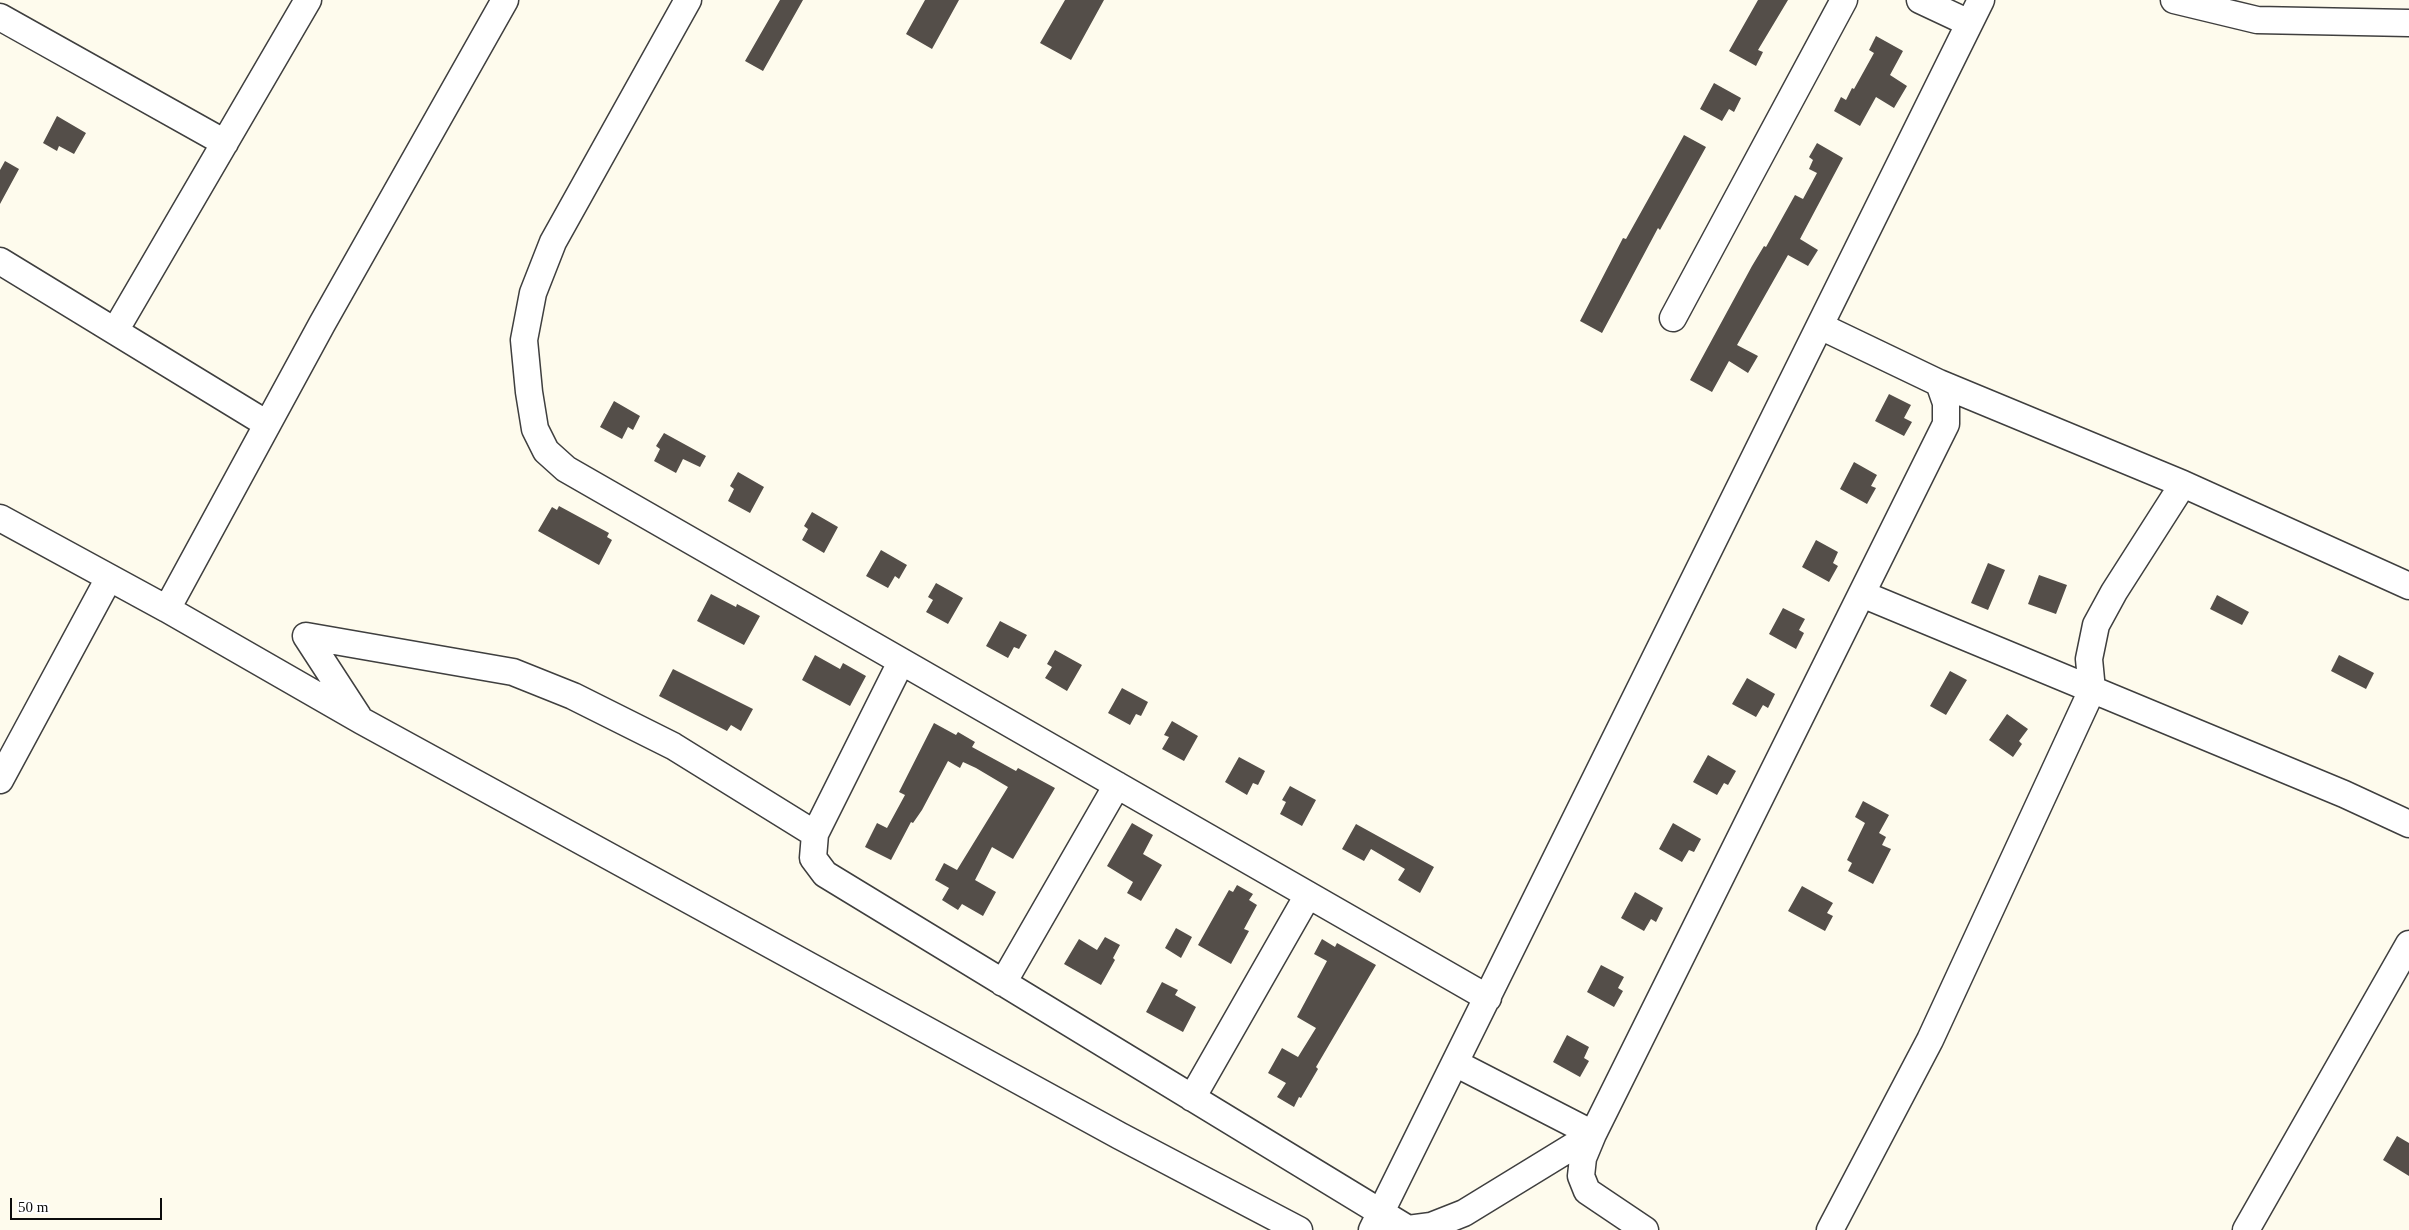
<!DOCTYPE html>
<html>
<head>
<meta charset="utf-8">
<style>
	body { margin:0 }
	#map { position:relative; width:2409px; height:1230px; overflow:hidden; background:#fefbed; font-family:Georgia,serif }
	canvas { display:block }
	.scale { position:absolute; left:10px; top:1198px; width:152px; height:22px; box-sizing:border-box; border:2px solid #0c0c0c; border-top:0; padding-left:6px; font-size:15px; line-height:18px; white-space:nowrap; color:#0c0c0c; -webkit-text-stroke:4px #fff; paint-order:stroke }
</style>
</head>
<body>
<div id="map">
<canvas width="2409" height="1230"></canvas>
<div class="scale">50 m</div>
</div>
<script>
const ctx = document.querySelector('canvas').getContext('2d');
ctx.lineJoin = 'round';
function paint(path, color) { ctx.fillStyle = color; ctx.fill(path, 'evenodd'); }
function trace(path, color, width, dash) { ctx.strokeStyle = color; ctx.lineWidth = width; ctx.lineCap = dash ? 'butt' : 'round'; ctx.setLineDash(dash || []); ctx.stroke(path); }
paint(new Path2D(`
	M780 0H803L763 71 745 61Z
	M925 0H959L932 49 906 34Z
	M1065 0H1104L1071 60 1040 43Z
	M1758 0H1788L1758 50 1763 52 1756 66 1729 51Z
	M1876 36 1903 51 1890 75 1907 86 1894 108 1876 97 1860 126 1834 111 1841 97 1846 100 1852 88 1854 89 1874 53 1869 50Z
	M1714 83 1741 98 1734 112 1729 109 1722 121 1700 109Z
	M57 116 86 133 74 154 59 146 57 151 43 143Z
	M1684 135 1706 147 1660 230 1658 228 1602 333 1580 321 1623 238 1626 239Z
	M1817 143 1843 158 1800 239 1818 250 1808 266 1788 255 1737 345 1758 356 1748 373 1729 361 1712 392 1690 380 1752 266 1764 246 1766 247 1795 195 1803 199 1817 173 1809 169 1813 160 1809 157Z
	M5 161 19 169 0 204V170Z
	M1889 394 1911 405 1904 418 1912 422 1904 436 1875 421Z
	M614 401 640 416 633 430 628 427 622 439 600 427Z
	M664 433 706 456 700 467 683 459 676 473 654 461 660 449 656 446Z
	M1854 462 1877 475 1871 486 1876 488 1867 504 1840 489Z
	M738 472 764 487 750 513 728 501 734 489 730 486Z
	M559 506 609 533 607 537 612 540 599 565 538 531 552 507 557 510Z
	M812 512 838 527 824 553 802 540 808 529 804 526Z
	M1816 540 1838 552 1833 563 1838 566 1829 582 1802 567Z
	M881 550 907 565 899 579 895 576 888 588 866 576Z
	M1988 563 2005 570 1988 610 1971 603Z
	M2039 575 2067 585 2056 614 2028 604Z
	M936 583 963 598 948 624 926 612 933 600 928 597Z
	M711 594 736 607 737 604 760 616 744 645 697 621Z
	M2217 595 2249 612 2242 625 2210 609Z
	M1783 608 1805 619 1799 630 1804 633 1796 649 1769 634Z
	M1000 621 1027 635 1019 649 1014 647 1008 658 986 646Z
	M1055 650 1082 665 1067 691 1045 678 1052 667 1047 664Z
	M815 655 840 669 843 663 866 676 850 706 802 680Z
	M2339 655 2374 673 2366 689 2331 671Z
	M673 669 753 709 741 731 731 725 727 731 659 696Z
	M1950 671 1967 680 1946 715 1930 706Z
	M1747 678 1775 694 1768 708 1763 705 1756 717 1732 704Z
	M1122 688 1148 702 1141 716 1136 714 1130 725 1108 713Z
	M2007 714 2028 729 2019 741 2022 744 2013 757 1989 740Z
	M1172 721 1198 736 1184 761 1162 749 1169 737 1164 735Z
	M934 723 956 735 958 732 975 742 972 747 1016 771 1018 768 1055 788 1013 859 992 847 975 880 996 892 983 916 962 904 958 910 942 900 949 888 935 880 944 863 957 870 1008 787 976 768 963 762 960 768 948 761 922 810 913 823 911 822 891 860 865 847 877 823 887 828 905 795 899 792Z
	M1708 755 1736 771 1728 785 1724 783 1717 795 1693 782Z
	M1239 757 1265 771 1258 785 1253 783 1247 795 1225 782Z
	M1290 786 1316 800 1302 826 1280 814 1286 802 1282 800Z
	M1863 801 1889 815 1879 833 1886 837 1882 845 1891 849 1873 884 1848 871 1852 863 1847 860 1865 823 1855 817Z
	M1132 823 1153 835 1143 854 1162 865 1141 901 1127 893 1133 882 1107 866Z
	M1673 823 1701 839 1694 852 1689 850 1682 862 1659 849Z
	M1356 824 1434 867 1420 893 1398 880 1405 869 1371 849 1364 861 1342 849Z
	M1237 885 1253 894 1249 900 1257 905 1244 929 1249 931 1231 964 1198 945 1229 890 1233 892Z
	M1802 886 1833 903 1827 913 1833 916 1825 931 1788 911Z
	M1635 892 1663 908 1656 922 1651 919 1644 931 1621 918Z
	M1176 928 1192 937 1181 958 1165 948Z
	M1105 937 1120 945 1113 958 1115 960 1101 985 1064 964 1079 939 1097 950Z
	M1322 939 1335 947 1337 943 1376 965 1316 1067 1318 1069 1301 1098 1299 1097 1294 1107 1277 1097 1286 1083 1268 1073 1282 1048 1298 1057 1316 1028 1297 1017 1327 961 1314 954Z
	M1601 965 1624 977 1618 988 1623 991 1614 1007 1587 992Z
	M1162 982 1178 990 1175 995 1196 1007 1183 1032 1146 1012Z
	M1567 1035 1589 1047 1584 1058 1589 1061 1580 1077 1553 1062Z
	M2397 1136 2409 1143V1176L2383 1160Z`), '#544e49');
const minor = new Path2D(`
	M688 0 553 242 533 293 524 340 529 392 535 429 546 451 566 469 1488 998
	M1920 0 1969 23
	M2174 0 2257 20 2409 23
	M0 17 225 143
	M0 261 267 424
	M1673 318 1844 0
	M115 331 308 0
	M1939 383 2183 484 2409 586
	M0 518 167 609 362 721 1120 1136 1299 1230
	M1862 594 2344 794 2409 824
	M167 609 322 324 505 0
	M901 662 815 834 813 858 825 874 1408 1229 1431 1226 1464 1213 1593 1134 1946 424V403L1939 383 1820 326
	M358 716 306 636 513 672 573 696 673 746 815 834
	M0 780 109 578
	M1003 983 1117 785
	M1455 1063 1593 1134 1583 1158 1581 1176 1587 1191 1645 1230
	M1192 1098 1308 895
	M1372 1230 1981 0
	M1830 1230 1930 1040 2092 690 2089 659 2096 625 2114 592 2183 484
	M2246 1230 2409 944`);
trace(minor, '#3f3f3f', 29);
trace(minor, '#fff', 26);
</script>
</body>
</html>
